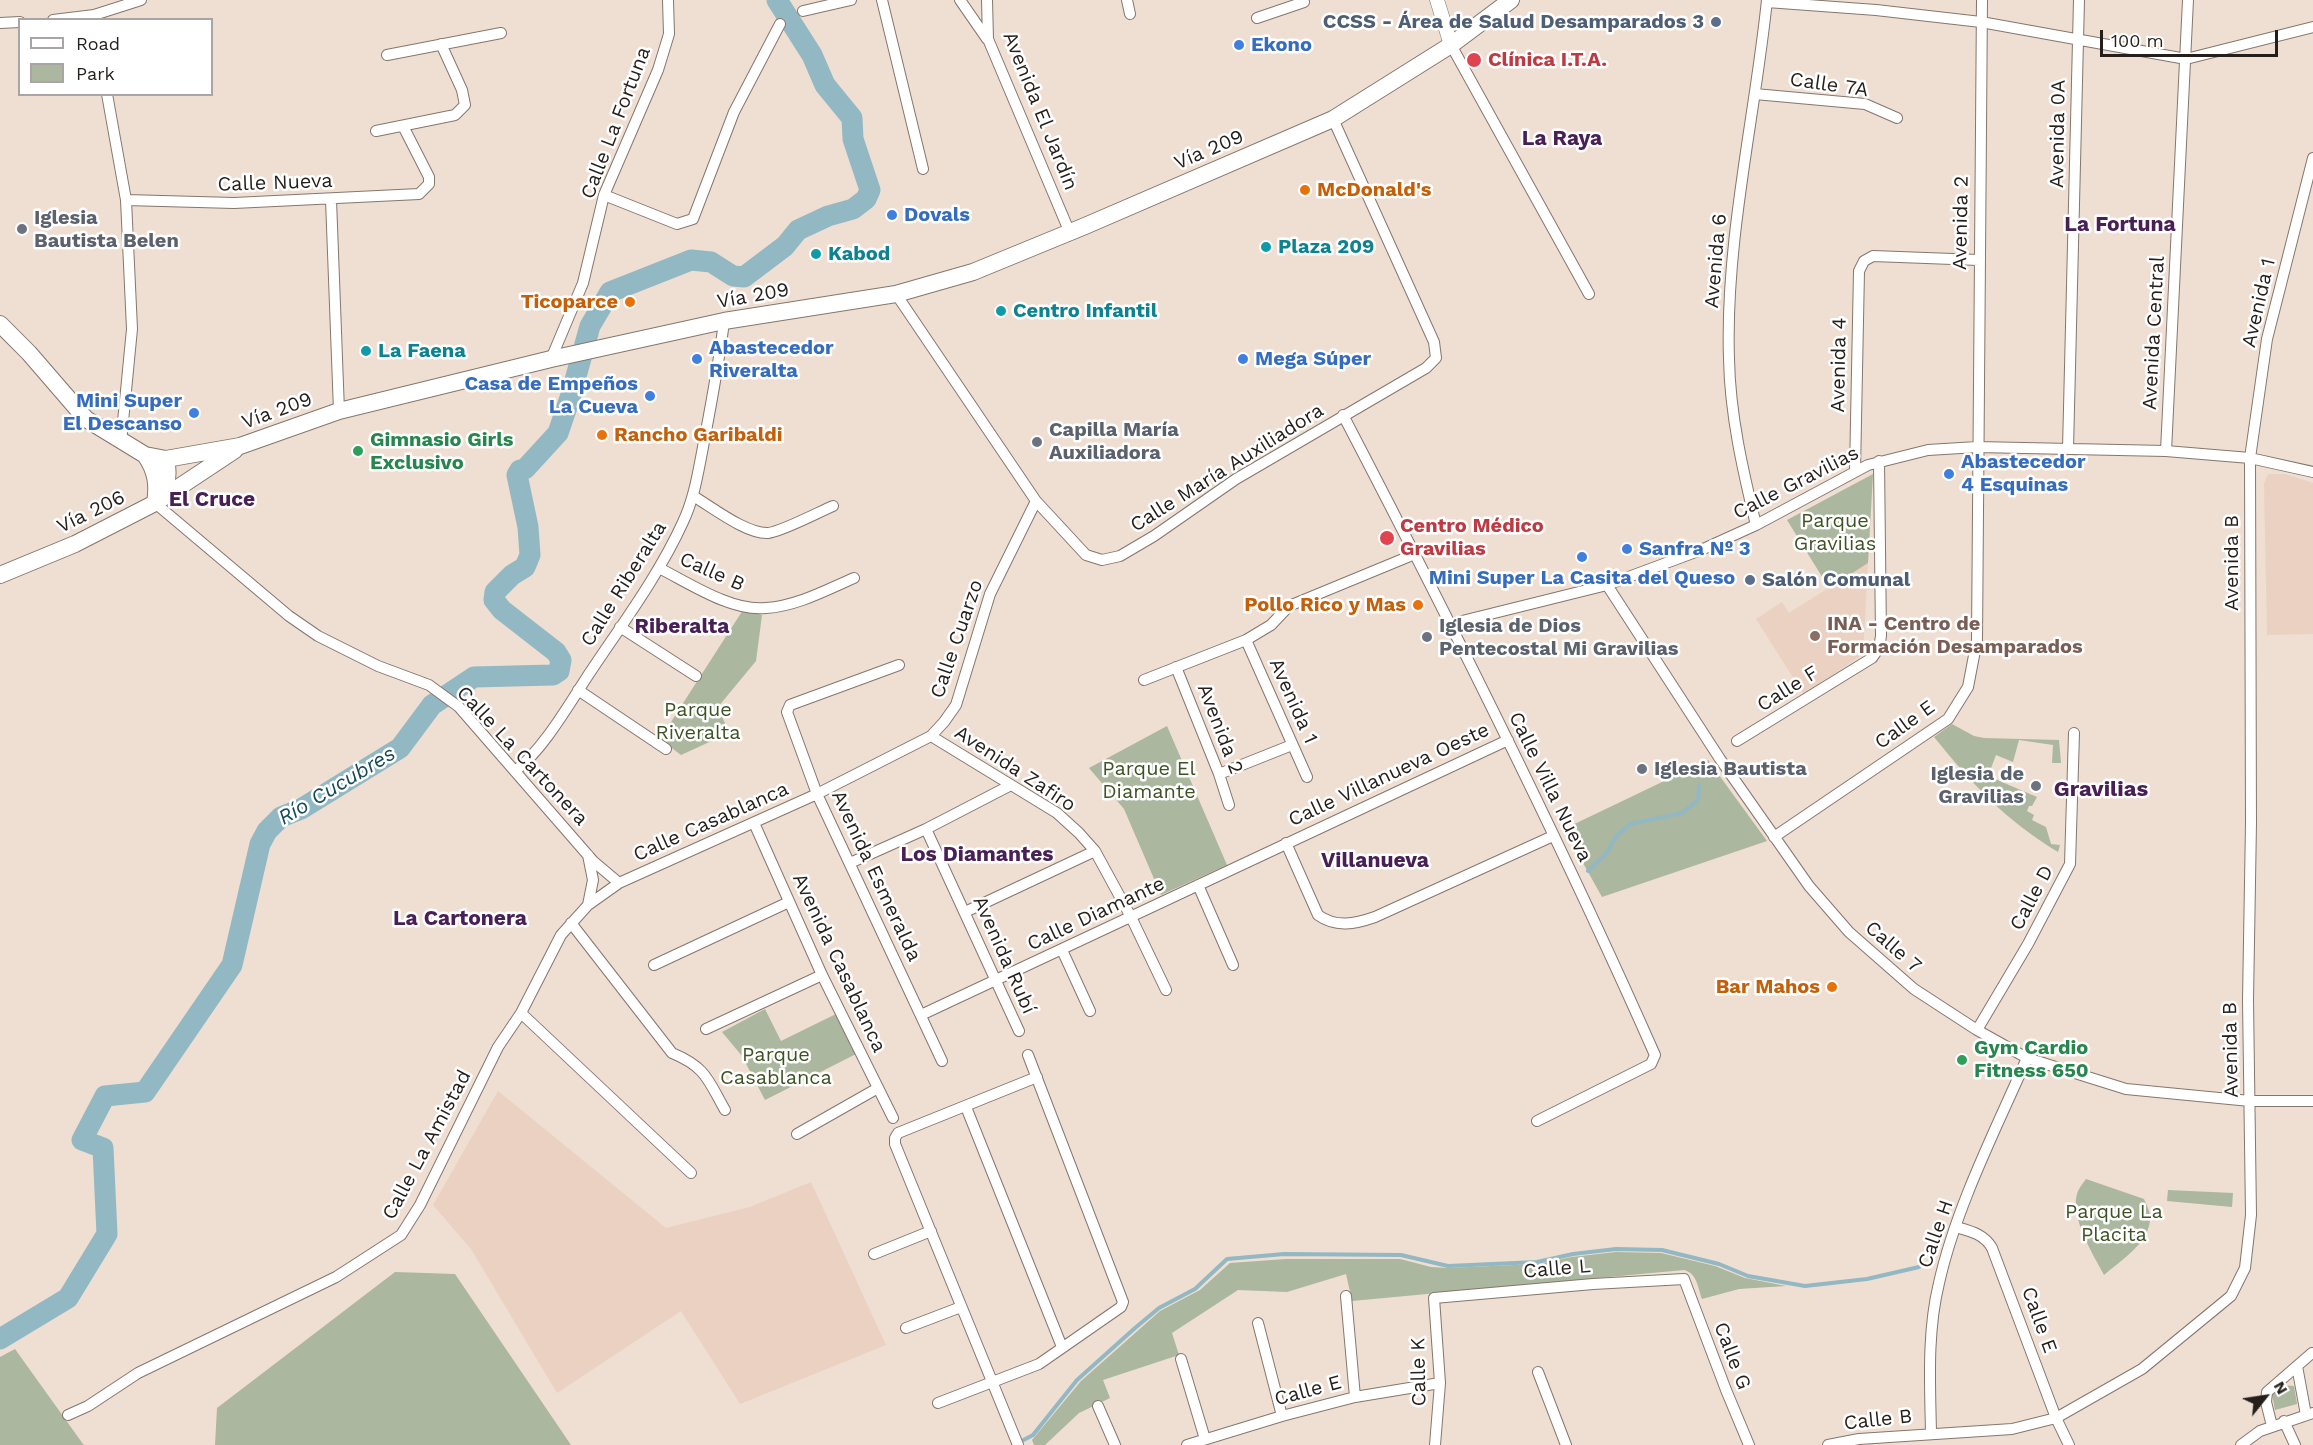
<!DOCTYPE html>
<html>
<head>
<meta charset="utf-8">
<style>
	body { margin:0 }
	#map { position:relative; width:2313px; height:1445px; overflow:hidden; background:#efded2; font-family:"Work Sans",sans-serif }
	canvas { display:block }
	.legend { position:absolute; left:18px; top:18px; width:195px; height:78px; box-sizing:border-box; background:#fff; border:2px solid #a8a5a4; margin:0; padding:8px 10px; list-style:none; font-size:18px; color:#251f1b }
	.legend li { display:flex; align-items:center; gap:12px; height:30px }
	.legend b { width:30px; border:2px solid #a8a5a4 }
	.north { position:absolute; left:2235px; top:1367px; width:60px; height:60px; -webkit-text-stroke:4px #fff; paint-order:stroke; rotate:60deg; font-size:16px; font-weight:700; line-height:24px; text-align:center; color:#251f1b }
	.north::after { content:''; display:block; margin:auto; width:21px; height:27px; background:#251f1b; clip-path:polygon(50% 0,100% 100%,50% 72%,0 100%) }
	.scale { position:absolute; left:2100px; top:30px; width:178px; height:27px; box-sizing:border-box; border:3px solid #251f1b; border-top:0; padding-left:8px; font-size:18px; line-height:21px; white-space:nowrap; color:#251f1b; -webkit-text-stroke:4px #fff; paint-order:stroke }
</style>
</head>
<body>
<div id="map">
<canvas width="2313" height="1445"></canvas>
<ul class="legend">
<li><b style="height:8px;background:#fff"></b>Road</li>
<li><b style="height:16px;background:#abb79f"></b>Park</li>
</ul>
<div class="north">N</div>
<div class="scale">100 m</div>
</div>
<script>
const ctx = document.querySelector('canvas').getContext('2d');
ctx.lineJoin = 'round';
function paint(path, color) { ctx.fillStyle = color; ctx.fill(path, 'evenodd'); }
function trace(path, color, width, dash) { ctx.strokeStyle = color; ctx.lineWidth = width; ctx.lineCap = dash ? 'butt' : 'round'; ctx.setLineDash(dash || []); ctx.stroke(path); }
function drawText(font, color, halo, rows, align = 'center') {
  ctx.font = font + ' "Work Sans",sans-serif'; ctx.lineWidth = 5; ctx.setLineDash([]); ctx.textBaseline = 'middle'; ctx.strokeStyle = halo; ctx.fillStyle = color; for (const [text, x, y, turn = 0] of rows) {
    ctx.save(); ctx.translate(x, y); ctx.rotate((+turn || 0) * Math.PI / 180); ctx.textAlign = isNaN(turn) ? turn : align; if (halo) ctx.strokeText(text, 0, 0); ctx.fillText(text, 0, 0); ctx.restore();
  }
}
paint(new Path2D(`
	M2268 474H2285L2313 483V634L2267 635 2264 484Z
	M1868 563 1863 654 1804 695 1756 619 1782 602 1789 613Z
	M498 1091 666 1228 750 1207 811 1182 886 1345 740 1404 681 1311 557 1393 471 1249 433 1205Z`), '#ead1c2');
paint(new Path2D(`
	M1873 474 1868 563 1829 588 1787 520Z
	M743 610 762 615 756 661 718 707 729 733 681 755 660 739Z
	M1952 724 1974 736 1984 738 2059 740 2061 763H2052L2053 745 2019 740 2013 762 1996 755 1988 776 2037 797 2032 806H2029L2027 811 2034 815 2032 820 2046 827 2051 844 2060 845 2058 852C2005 820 1973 785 1934 737Z
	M1167 726 1227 865 1161 895 1124 809 1089 768Z
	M1708 760 1767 841 1602 897 1564 829Z
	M765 1009 781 1041 838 1013 858 1053 765 1100 742 1056 722 1032Z
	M2086 1179 2144 1199C2146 1204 2150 1211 2150 1217 2151 1242 2121 1260 2104 1275 2093 1254 2068 1215 2078 1191 2080 1187 2083 1183 2086 1179Z
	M2168 1190 2233 1193 2232 1207 2167 1201Z
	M1616 1252 1661 1253 1715 1266 1745 1278 1786 1286 1739 1289 1702 1299C1698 1288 1697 1273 1684 1270L1352 1301 1346 1274 1287 1292 1238 1290 1172 1333 1179 1355 1103 1380 1110 1398 1079 1413 1045 1445H1034L1032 1440 1081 1381 1160 1311 1200 1290 1230 1263 1286 1259H1400L1431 1267 1447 1268 1538 1264 1572 1257Z
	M395 1272 455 1274 571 1445H215L217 1408Z
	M15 1349 83 1444 84 1445H0V1357Z
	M2281 1385 2294 1386 2297 1404 2275 1410 2272 1394Z`), '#abb79f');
trace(new Path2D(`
	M1588 871 1606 854 1615 838 1630 824 1682 813 1698 800 1699 786
	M1018 1443 1033 1435 1077 1380 1135 1328 1159 1308 1195 1289 1227 1259 1284 1254 1401 1255 1448 1266 1537 1262 1573 1254 1616 1249 1662 1250 1719 1264 1748 1276 1805 1286 1867 1279 1919 1267`), '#91b8c3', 4);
trace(new Path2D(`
	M0 1339 68 1298 107 1234 103 1148 82 1140 105 1096 145 1092 232 965 260 844 267 831 281 817 301 809 400 748 432 705 474 677 553 675 559 671 561 660 556 652 502 610 494 600 495 592 512 575 525 567 530 555 528 527 517 475 520 470 525 469 558 433 570 398 590 326 610 292 691 260 711 262 733 276 744 277 785 246 798 230 828 216 853 209 866 199 870 190 853 139 852 118 825 85 812 55 777 0`), '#91b8c3', 21);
const minor = new Path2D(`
	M882 0 923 169
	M960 0 987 39
	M987 0 988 39 1070 233
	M1127 0 1130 14
	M1767 2 1876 10 1981 22 2186 59 2313 27
	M803 11 851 0
	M1257 18 1304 2 1303 0
	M53 20 94 15 141 0
	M0 23 20 22
	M1451 45 1589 294
	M387 55 501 33
	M107 94 126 200 132 329 121 442
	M1755 94 1865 104 1897 118
	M376 131 455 115 465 105 462 90 441 44
	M604 195 677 224 693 219 734 112 780 24
	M126 200 234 203 419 194 429 184V177L403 126
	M331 200 339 411
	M896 294 1036 501 1086 555 1102 560 1120 556 1154 536 1236 479 1426 368 1436 358 1434 342 1333 119
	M551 359 583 283 604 195 658 70 669 34 668 0
	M1343 415C1453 626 1559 838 1655 1055L1651 1064 1537 1121
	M2068 449 2079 0
	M2166 451 2188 0
	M1855 471 1859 271 1864 261 1873 256 1979 260
	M693 496C712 507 746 534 768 533 781 532 819 512 833 506
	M155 503 289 616 318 636 378 666 429 685 459 707 593 861 619 883
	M1756 525C1743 471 1730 415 1729 359 1725 241 1755 117 1767 0
	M659 568C689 583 732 612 766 608 797 606 826 590 854 578
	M1607 585 1720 759 1809 886 1849 932 1914 989 1977 1030 2027 1058 2126 1089 2250 1101H2313
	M1450 624 1607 585 1701 550 1756 525 1868 465 1928 450 1977 447 2166 451 2250 458 2313 472
	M620 627 696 676
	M1246 640 1307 777
	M899 665 790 705 787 712 817 794 942 1061
	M1176 667 1219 774 1229 805
	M1144 680 1246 640 1271 625 1289 606 1415 554
	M578 690 666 749
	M931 736 1057 813 1079 833 1095 851 1131 917 1166 990
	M1737 741 1872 658 1879 648 1881 636 1879 461
	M515 771C542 751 568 706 587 677 620 627 658 577 683 522 694 499 698 473 703 447 711 405 719 364 724 321
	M1219 774 1292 745
	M754 823 822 975 893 1118
	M926 829 1019 1031
	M1774 837 1948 719 1968 687 1977 640 1982 0
	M1286 843 1318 915C1336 928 1355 924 1375 917L1553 836
	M850 863 926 829 1011 785
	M1198 885 1233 965
	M588 905 593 880 588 855
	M965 912 1095 851
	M571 923 672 1053C706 1067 708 1080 725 1110
	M1062 950 1090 1011
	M654 965 789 902
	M521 1013 691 1173
	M921 1015 1508 740
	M706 1029 822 975
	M1977 1030 2028 944 2070 864 2074 733
	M966 1107 1062 1347
	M797 1134 878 1088
	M1956 1227C1970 1231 1984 1234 1992 1248L2056 1418 2069 1445
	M874 1254 931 1231
	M1346 1296 1355 1397
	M1258 1323 1282 1416
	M906 1328 961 1307
	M1181 1359 1205 1439
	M2297 1366 2306 1415
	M1538 1372 1566 1445
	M938 1403 1039 1364 1121 1307 1123 1302 1028 1055
	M1098 1406 1115 1445
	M68 1415 88 1406 138 1373 336 1277 401 1235 420 1205 498 1047 521 1013 561 935 588 905 619 883 817 794 931 736 944 722 956 705 990 594 1036 501
	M2284 1421 2295 1445
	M2272 1426 2266 1402 2267 1392 2312 1353
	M1931 1433C1930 1383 1927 1332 1939 1283 1956 1207 1996 1129 2027 1058
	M1018 1445 895 1144V1138L898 1133 1037 1077
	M1187 1445 1282 1416 1355 1397 1440 1383
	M1435 1445 1440 1383 1434 1298 1593 1284 1684 1279 1726 1390 1749 1445
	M1828 1445 1859 1439 2012 1429 2056 1418 2142 1369 2231 1296 2245 1268 2251 1215 2248 1000 2251 823 2250 458 2267 339 2313 158
	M2241 1445 2260 1431 2313 1413`);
const tertiary = new Path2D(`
	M1437 0 1451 45`);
const secondary = new Path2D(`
	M0 324 29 353 86 419 145 455 166 459 240 446 339 411 551 359 724 321 896 294 973 272 1085 226 1333 119 1451 45 1511 0
	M145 455C156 471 158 484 155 503
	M159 498C169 486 169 473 166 459
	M0 575 75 544 155 503 235 450`);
trace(minor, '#86766c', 12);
trace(tertiary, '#86766c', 15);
trace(secondary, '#86766c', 18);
trace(minor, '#fff', 10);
trace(tertiary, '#fff', 14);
trace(secondary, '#fff', 16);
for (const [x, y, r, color] of [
	[1716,22,6,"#5c6f8a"],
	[1239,45,6,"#3f7fe0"],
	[1474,60,8,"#e0444e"],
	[1305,190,6,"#e8710a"],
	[892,215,6,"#3f7fe0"],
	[22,229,6,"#6b7280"],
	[1266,247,6,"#0f9aa8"],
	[816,254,6,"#0f9aa8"],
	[630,302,6,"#e8710a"],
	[1001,311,6,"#0f9aa8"],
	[366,351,6,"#0f9aa8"],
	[697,359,6,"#3f7fe0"],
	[1243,359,6,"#3f7fe0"],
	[650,396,6,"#3f7fe0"],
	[194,413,6,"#3f7fe0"],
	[602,435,6,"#e8710a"],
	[1037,442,6,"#6b7280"],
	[358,451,6,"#2e9e5b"],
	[1949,474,6,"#3f7fe0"],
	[1387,538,8,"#e0444e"],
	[1627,549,6,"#3f7fe0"],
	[1582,557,6,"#3f7fe0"],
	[1750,580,6,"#5c6f8a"],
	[1418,605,6,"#e8710a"],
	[1815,636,6,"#8d6e63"],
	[1427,637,6,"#6b7280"],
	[1642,769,6,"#6b7280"],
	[2036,786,6,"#6b7280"],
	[1832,987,6,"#e8710a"],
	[1962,1060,6,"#2e9e5b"]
]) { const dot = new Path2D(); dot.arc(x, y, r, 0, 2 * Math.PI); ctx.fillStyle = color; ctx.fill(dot); trace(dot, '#fff', 2); }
drawText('bold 20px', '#4e5e75', '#fff', [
	["CCSS - Área de Salud Desamparados 3",1704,22],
	["Salón Comunal",1762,580,"left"]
], 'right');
drawText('bold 20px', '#366cbe', '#fff', [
	["Ekono",1251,45],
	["Dovals",904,215],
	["Abastecedor",709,348],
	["Riveralta",709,371],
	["Mega Súper",1255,359],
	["Casa de Empeños",638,384,"right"],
	["La Cueva",638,407,"right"],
	["Mini Super",182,401,"right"],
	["El Descanso",182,424,"right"],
	["Abastecedor",1961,462],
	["4 Esquinas",1961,485],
	["Sanfra Nº 3",1639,549],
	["Mini Super La Casita del Queso",1582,578,"center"]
], 'left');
drawText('bold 20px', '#be3a42', '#fff', [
	["Clínica I.T.A.",1488,60],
	["Centro Médico",1400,526],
	["Gravilias",1400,549]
], 'left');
drawText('20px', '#251f1b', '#fff', [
	["Calle 7A",1829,85,8],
	["Avenida El Jardín",1040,111,68],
	["Calle La Fortuna",616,123,-69],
	["Avenida 0A",2058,134,-89],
	["Vía 209",1209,150,-23],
	["Calle Nueva",275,183,-2],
	["Avenida 2",1961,223,-89],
	["Avenida 6",1716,261,-85],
	["Vía 209",753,296,-10],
	["Avenida 1",2259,303,-77],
	["Avenida Central",2154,333,-87],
	["Avenida 4",1839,365,-89],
	["Vía 209",277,411,-20],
	["Calle María Auxiliadora",1227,468,-32],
	["Calle Gravilias",1796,483,-27],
	["Vía 206",91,512,-26],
	["Avenida B",2232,563,-90],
	["Calle B",712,572,24],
	["Calle Riberalta",624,584,-58],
	["Calle Cuarzo",957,639,-71],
	["Calle F",1788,689,-32],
	["Avenida 1",1293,701,66],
	["Calle E",1905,725,-36],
	["Avenida 2",1220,729,69],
	["Calle La Cartonera",522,756,47],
	["Avenida Zafiro",1015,769,33],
	["Calle Villanueva Oeste",1389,775,-25],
	["Calle Villa Nueva",1550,787,64],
	["Calle Casablanca",711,822,-24],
	["Avenida Esmeralda",876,876,65],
	["Calle D",2032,898,-62],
	["Calle Diamante",1096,914,-25],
	["Calle 7",1893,947,41],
	["Avenida Rubí",1004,955,66],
	["Avenida Casablanca",839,963,65],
	["Avenida B",2231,1050,-91],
	["Calle La Amistad",427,1145,-62],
	["Calle H",1936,1234,-71],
	["Calle L",1557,1269,-5],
	["Calle E",2039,1320,70],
	["Calle G",1732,1356,69],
	["Calle K",1419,1372,-91],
	["Calle E",1308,1391,-15],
	["Calle B",1878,1420,-6]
]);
drawText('bold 20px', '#c56008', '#fff', [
	["McDonald's",1317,190,"left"],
	["Ticoparce",618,302],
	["Rancho Garibaldi",614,435,"left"],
	["Pollo Rico y Mas",1406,605],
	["Bar Mahos",1820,987]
], 'right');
drawText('bold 20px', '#5b616d', '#fff', [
	["Iglesia",34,218],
	["Bautista Belen",34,241],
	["Capilla María",1049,430],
	["Auxiliadora",1049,453],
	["Iglesia de Dios",1439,626],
	["Pentecostal Mi Gravilias",1439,649],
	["Iglesia Bautista",1654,769],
	["Iglesia de",2024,774,"right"],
	["Gravilias",2024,797,"right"]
], 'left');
drawText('bold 20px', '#0d838f', '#fff', [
	["Plaza 209",1278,247],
	["Kabod",828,254],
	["Centro Infantil",1013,311],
	["La Faena",378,351]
], 'left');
drawText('bold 20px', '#27864d', '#fff', [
	["Gimnasio Girls",370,440],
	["Exclusivo",370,463],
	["Gym Cardio",1974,1048],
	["Fitness 650",1974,1071]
], 'left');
drawText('20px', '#3e5224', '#fff', [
	["Parque",1835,521],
	["Gravilias",1835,544],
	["Parque",698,710],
	["Riveralta",698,733],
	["Parque El",1149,769],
	["Diamante",1149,792],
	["Parque",776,1055],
	["Casablanca",776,1078],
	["Parque La",2114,1212],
	["Placita",2114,1235]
]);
drawText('bold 20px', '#785e54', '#fff', [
	["INA - Centro de",1827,624],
	["Formación Desamparados",1827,647]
], 'left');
drawText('bold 21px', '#482056', '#fff', [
	["La Raya",1562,139],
	["La Fortuna",2120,225],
	["El Cruce",212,500],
	["Riberalta",682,627],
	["Los Diamantes",977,855],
	["Villanueva",1375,861],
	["La Cartonera",460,919]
]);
drawText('italic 21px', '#134a57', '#fff', [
	["Río Cucubres",337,786,-31]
]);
drawText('bold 22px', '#482056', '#fff', [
	["Gravilias",2101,790]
]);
</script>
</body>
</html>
